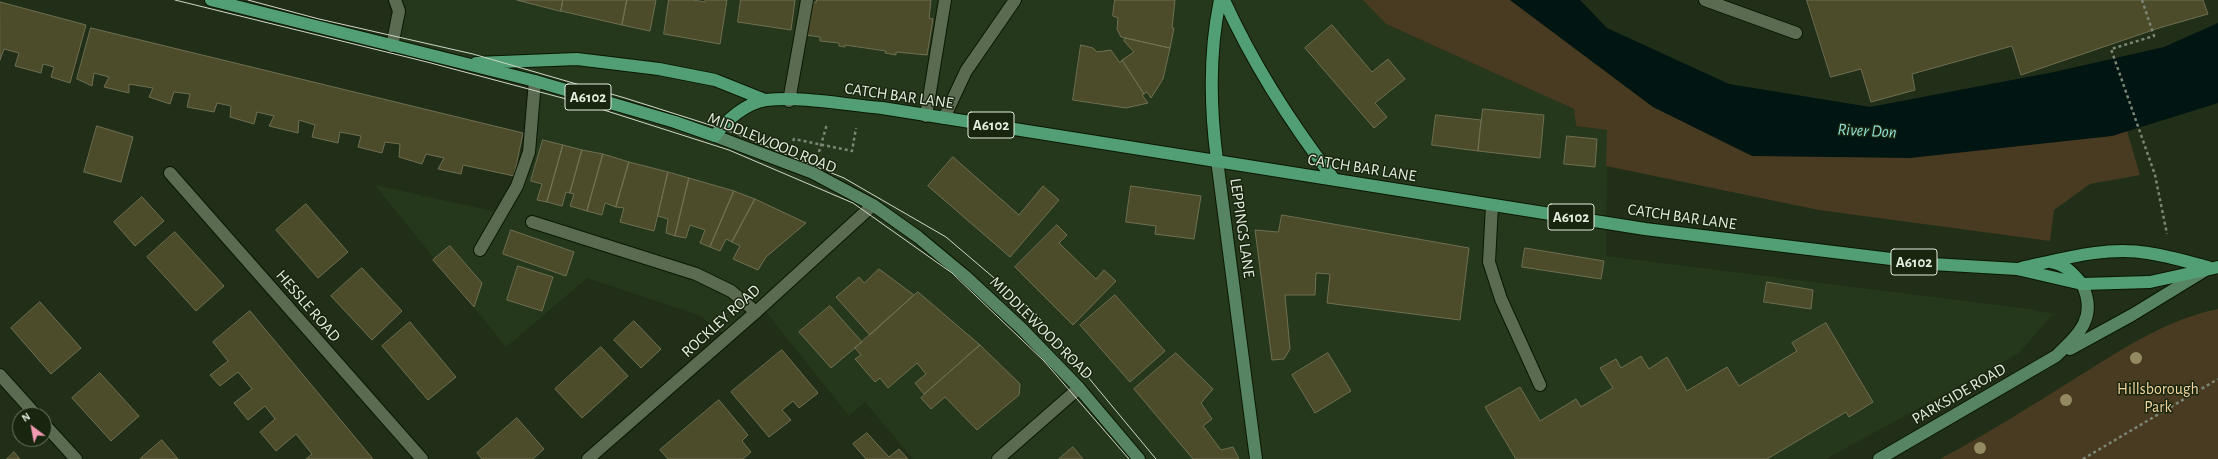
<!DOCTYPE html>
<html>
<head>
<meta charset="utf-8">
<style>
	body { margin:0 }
	#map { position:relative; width:2218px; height:459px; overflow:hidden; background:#212f18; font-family:"Alegreya Sans",sans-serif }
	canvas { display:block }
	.north { position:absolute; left:12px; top:407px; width:40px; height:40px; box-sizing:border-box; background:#18250f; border:1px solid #6a7562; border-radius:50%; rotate:328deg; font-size:11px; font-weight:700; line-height:16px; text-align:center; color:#e4eedf }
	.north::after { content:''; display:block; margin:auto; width:14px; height:18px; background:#f19ab1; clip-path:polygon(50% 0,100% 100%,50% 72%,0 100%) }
</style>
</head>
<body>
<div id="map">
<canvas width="2218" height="459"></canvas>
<div class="north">N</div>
</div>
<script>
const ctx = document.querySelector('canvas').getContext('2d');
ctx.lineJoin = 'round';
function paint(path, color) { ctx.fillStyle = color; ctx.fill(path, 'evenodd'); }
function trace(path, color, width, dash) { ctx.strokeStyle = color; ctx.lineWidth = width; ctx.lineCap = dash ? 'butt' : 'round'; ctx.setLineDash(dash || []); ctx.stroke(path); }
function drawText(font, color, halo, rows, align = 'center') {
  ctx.font = font + ' "Alegreya Sans",sans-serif'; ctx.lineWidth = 3; ctx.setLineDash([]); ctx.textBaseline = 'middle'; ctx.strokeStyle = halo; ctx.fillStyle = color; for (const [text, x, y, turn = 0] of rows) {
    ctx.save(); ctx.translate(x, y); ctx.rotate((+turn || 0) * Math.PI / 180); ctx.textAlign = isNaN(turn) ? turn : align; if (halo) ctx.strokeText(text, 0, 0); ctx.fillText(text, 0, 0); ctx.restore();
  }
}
paint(new Path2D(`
	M395 0H1363L1386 24 1574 109 1576 126 1607 130 1606 256 2029 309 2053 314 2019 353 1826 459H913L865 402 849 416 762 307 728 337 699 315 587 278 506 347 375 185 501 213 529 152 535 81 392 46Z`), '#26381b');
paint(new Path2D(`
	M1363 0H1510L1653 107 2112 136 2127 131 2140 175 2090 184 2054 210 2050 241 1819 210 1606 166 1607 130 1576 126 1574 109 1386 24Z
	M2218 309V459H1940C1987 434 2031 406 2076 378 2121 350 2167 319 2218 309Z`), '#493b21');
paint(new Path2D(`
	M1510 0H1580L1607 28 1729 84 1870 107 2054 72 2164 47 2218 23V103L2112 136 1910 158 1752 156 1653 107Z`), '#011513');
const building = new Path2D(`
	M517 0H563L561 11Z
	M563 0H627L622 25 561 11Z
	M627 0H656L650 31 622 25Z
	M669 0H693L705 2V0H727L720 44 664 34Z
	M741 0H795L791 30 738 22Z
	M817 0H931L929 18 933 19 927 55 896 52V55L885 53 886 51 845 45V47L839 46V43L820 41V37L806 35 811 2H816Z
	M1115 0H1175L1172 28H1174L1170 48 1121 37 1117 29 1118 18 1113 16Z
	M1807 0H2203L2208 14 2159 28 2021 75 2012 46 1912 74 1915 90 1871 102 1861 69 1831 77Z
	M0 2 86 25 70 83 51 77 54 67 43 64 41 73 15 66 19 53 4 49 0 60Z
	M1332 25 1372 72 1388 59 1405 79 1375 103 1387 117 1374 128 1305 48Z
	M91 28 523 133 514 176 463 165 461 174 438 169 444 158 426 154 422 164 399 157 400 144 385 142 382 153 358 147 361 136 340 132 338 143 312 137 315 125 299 120 298 133 269 126 274 116 257 112 254 124 230 117 231 106 217 103 214 112 187 107 190 94 174 92 170 104 149 97 153 88 129 84V93L104 87 109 77 94 73 92 86 77 79Z
	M1125 38 1170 48 1163 79 1151 98 1147 92 1144 94 1122 60 1134 52 1124 41Z
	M1081 45 1093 48 1097 52 1111 50 1120 63 1122 60 1144 94 1142 95 1148 103 1126 108 1073 100Z
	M1483 109 1544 115 1540 158 1478 151Z
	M1436 115 1481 120 1478 151 1432 145Z
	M97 126 133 137 121 182 84 172Z
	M1567 136 1597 139 1595 167 1564 164Z
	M543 140 563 145 547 202 537 200 542 184 531 181Z
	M563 145 582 150 570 193 566 192 562 206 547 202Z
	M582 150 603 154 587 211 570 206 574 194 570 193Z
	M603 154 629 162 616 207 605 203 602 215 587 211Z
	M953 157 1019 215 1043 186 1059 200 1010 257 928 186Z
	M629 162 668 172 654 231 620 222 624 208 616 207Z
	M668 172 689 178 675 236 666 233 668 219 658 216Z
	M689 178 734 191 710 247 700 243 705 230 690 225 686 238 675 236Z
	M1131 186 1201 196 1194 239 1155 234 1156 226 1126 222Z
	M734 191 755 199 732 242 726 239 720 251 710 247Z
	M142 197 164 221 135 246 114 222Z
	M755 199 806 223 766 257 758 270 733 259 740 246 732 242Z
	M306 204 348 252 318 278 276 230Z
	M1282 215 1469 248 1460 320 1327 303 1330 274 1316 273 1315 295H1285L1290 349 1284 359 1272 360 1255 230 1278 232Z
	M1057 225 1067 235 1059 243 1096 279 1104 270 1116 281 1073 325 1015 267Z
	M511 230 574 252 566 276 503 254Z
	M175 232 224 286 196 311 147 257Z
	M450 246 482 283 474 307 433 260Z
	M1525 248 1604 261 1601 279 1522 267Z
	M518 266 553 277 542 311 507 300Z
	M362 268 402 311 372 340 331 296Z
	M879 269 914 295 870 335 836 297 859 277 864 283Z
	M1767 282 1813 290 1811 309 1764 302Z
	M918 292 980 345 924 394 915 383 926 374 917 363 888 388 880 378 875 382 855 359 861 355 855 348Z
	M1115 295 1165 351 1130 382 1080 325Z
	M40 302 81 348 51 374 11 328Z
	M830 306 862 342 831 368 799 332Z
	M250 311 373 459H306L312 454 296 434 276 451 260 432 275 419 265 406 248 420 234 403 252 389 238 372 220 386 210 375 228 361 213 342Z
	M634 321 661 349 641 368 614 340Z
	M410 322 456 377 428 400 382 346Z
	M1826 323 1873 402 1849 417 1846 412 1767 459H1516L1485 407 1520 387 1540 421 1576 399 1581 407 1613 388 1600 368 1616 359 1621 368 1641 356 1649 369 1667 357 1687 391 1727 367 1739 386 1797 351 1792 343Z
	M980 345 1020 384 1019 395 977 430 945 397 931 409 921 398Z
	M601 347 628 376 582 418 555 389Z
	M782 350 818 393 799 408 793 401 782 410 791 420 769 437 731 392Z
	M1176 353 1213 389 1201 403 1212 419 1203 426 1221 450 1233 447 1239 459H1193L1134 389Z
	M1328 353 1351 391 1315 413 1292 375Z
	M100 373 139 416 111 441 72 398Z
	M719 400 748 435 742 441 751 452 743 459H668L660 450Z
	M517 418 544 449 533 459H482L477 453Z
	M867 433 889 457 899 449 908 459H866L853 444Z
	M162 440 178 459H140Z
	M1073 447 1083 459H1059Z
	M14 452 20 459H7Z`);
paint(building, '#4c4c2b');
trace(building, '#6f6f52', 1);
const lane = new Path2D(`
	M1705 0 1796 33
	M789 101 807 0
	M926 116 945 0
	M944 118 966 71 1015 0
	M1492 205 1489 262 1501 299 1540 385
	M532 222 696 274 731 291 756 312
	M480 250 517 186 529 152 535 81`);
const street = new Path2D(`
	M392 46 399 11 395 0
	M170 173 422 459
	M0 375 36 415
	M44 424 76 459
	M588 459 756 312 873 205
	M998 459 1079 388`);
const secondary = new Path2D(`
	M715 136 813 173 873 205 918 237 965 276 1021 328 1079 388 1139 459
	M1217 160 1256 459
	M2070 349 2132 315 2204 271
	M1879 459 2056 356C2079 334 2098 317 2082 284`);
const primary = new Path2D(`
	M211 0 535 81 675 122 715 136C726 120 746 103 766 100 803 96 845 105 882 108L1645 229 1932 264 2017 269 2082 284 2150 282 2218 267
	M1224 0C1253 64 1290 122 1333 178
	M476 63 577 59 659 69 715 80 765 100
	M1217 160C1210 107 1209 52 1220 0
	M2051 262C2066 265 2072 272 2082 284
	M2021 268C2062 259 2106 246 2148 253 2168 256 2188 262 2208 267`);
trace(lane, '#0a1703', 14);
trace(street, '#0a1703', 14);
trace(secondary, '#0a1703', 14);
trace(primary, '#0a1703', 14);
trace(new Path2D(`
	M2142 0 2154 36 2111 49 2155 175 2167 234
	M793 141 794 139 852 151 856 128
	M819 152 827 124
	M2083 459 2218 379`), '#7b8774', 2.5, [3, 3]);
trace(lane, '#5b6b51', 12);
trace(street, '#5b6b51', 12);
trace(secondary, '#578563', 12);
trace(primary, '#539f75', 12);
trace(new Path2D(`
	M175 0 427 62 585 104 729 150 853 203 952 273 1044 361 1129 459
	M248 0 319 19 473 54 625 98 726 130 844 178 946 237 1034 312 1156 459`), '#ced9c9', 1);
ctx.fillStyle = '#948a61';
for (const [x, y] of [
	[2136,358],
	[2066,400],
	[1980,448]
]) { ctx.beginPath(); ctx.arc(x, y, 6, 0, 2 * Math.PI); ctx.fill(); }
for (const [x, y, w] of [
	[588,97,46],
	[991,125,46],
	[1571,217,46],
	[1914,262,46]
]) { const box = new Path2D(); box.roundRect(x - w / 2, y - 13, w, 26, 3); ctx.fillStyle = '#18250f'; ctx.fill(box); trace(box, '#e4eedf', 1); }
drawText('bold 15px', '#e4eedf', null, [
	["A6102",588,97],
	["A6102",991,125],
	["A6102",1571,217],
	["A6102",1914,262]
]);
drawText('16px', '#e4eedf', '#18250f', [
	["CATCH BAR LANE",899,96,8],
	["MIDDLEWOOD ROAD",772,143,22],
	["CATCH BAR LANE",1362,168,9],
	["CATCH BAR LANE",1682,217,8],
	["LEPPINGS LANE",1242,228,82],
	["HESSLE ROAD",308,306,49],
	["ROCKLEY ROAD",721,321,-42],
	["MIDDLEWOOD ROAD",1041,328,45],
	["PARKSIDE ROAD",1959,394,-30]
]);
drawText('16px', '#f3d49d', '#18250f', [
	["Hillsborough",2158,389],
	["Park",2158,407]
]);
drawText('italic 17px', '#8fdfd6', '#18250f', [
	["River Don",1867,131,3]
]);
</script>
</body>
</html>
